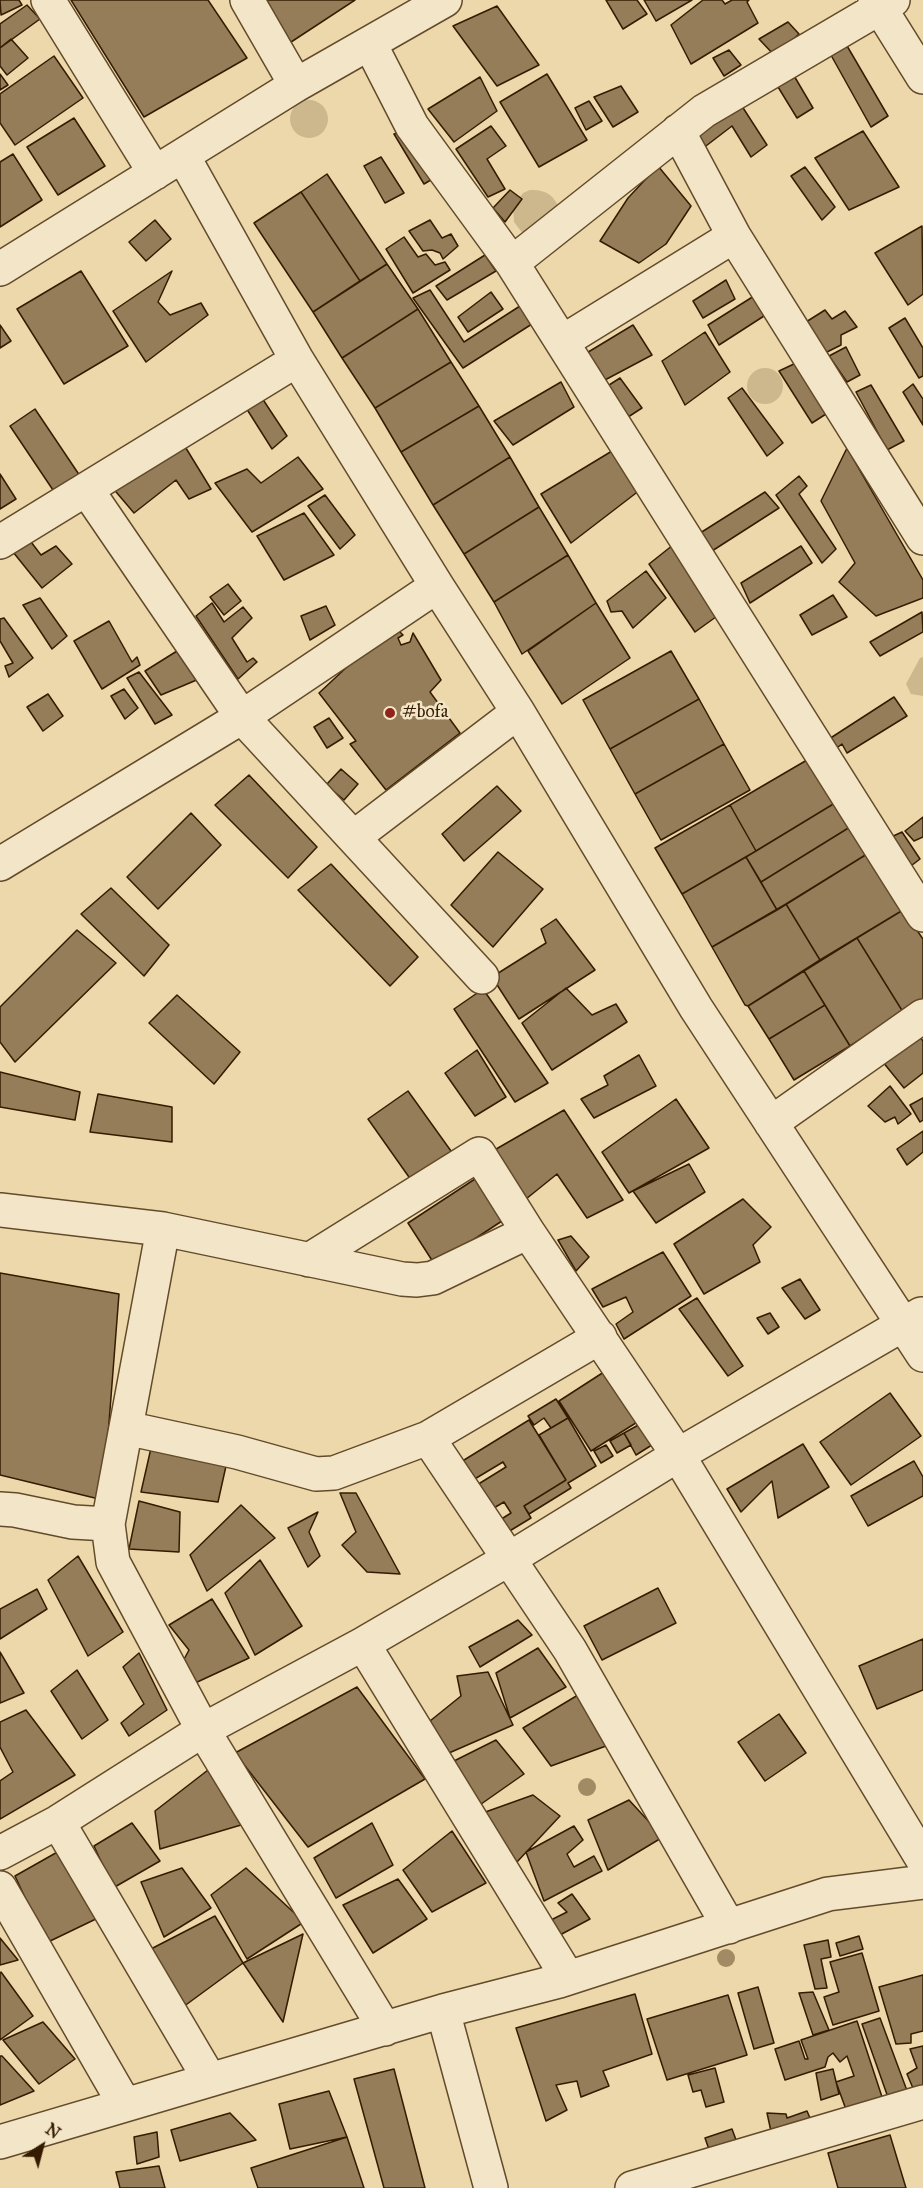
<!DOCTYPE html>
<html>
<head>
<meta charset="utf-8">
<style>
	body { margin:0 }
	#map { position:relative; width:923px; height:2188px; overflow:hidden; background:#ecd8aa; font-family:"IM FELL Great Primer",serif }
	canvas { display:block }
	.north { position:absolute; left:12px; top:2116px; width:60px; height:60px; -webkit-text-stroke:4px #f3e6c8; paint-order:stroke; rotate:36deg; font-size:16px; font-weight:700; line-height:24px; text-align:center; color:#351b00 }
	.north::after { content:''; display:block; margin:auto; width:21px; height:27px; background:#351b00; clip-path:polygon(50% 0,100% 100%,50% 72%,0 100%) }
</style>
</head>
<body>
<div id="map">
<canvas width="923" height="2188"></canvas>
<div class="north">N</div>
</div>
<script>
const ctx = document.querySelector('canvas').getContext('2d');
ctx.lineJoin = 'round';
function paint(path, color) { ctx.fillStyle = color; ctx.fill(path, 'evenodd'); }
function trace(path, color, width, dash) { ctx.strokeStyle = color; ctx.lineWidth = width; ctx.lineCap = dash ? 'butt' : 'round'; ctx.setLineDash(dash || []); ctx.stroke(path); }
function drawText(font, color, halo, rows, align = 'center') {
  ctx.font = font + ' "IM FELL Great Primer",serif'; ctx.lineWidth = 5; ctx.setLineDash([]); ctx.textBaseline = 'middle'; ctx.strokeStyle = halo; ctx.fillStyle = color; for (const [text, x, y, turn = 0] of rows) {
    ctx.save(); ctx.translate(x, y); ctx.rotate((+turn || 0) * Math.PI / 180); ctx.textAlign = isNaN(turn) ? turn : align; if (halo) ctx.strokeText(text, 0, 0); ctx.fillText(text, 0, 0); ctx.restore();
  }
}
paint(new Path2D(`
	M290 119a19 19 0 1 1 38 0a19 19 0 1 1-38 0Z
	M530 190C545 189 554 195 559 208L524 235 514 222 513 206 523 193Z
	M747 386a18 18 0 1 1 36 0a18 18 0 1 1-36 0Z
	M923 657V696L911 694 906 684 920 658Z`), '#cdb88d');
const building = new Path2D(`
	M0 0H19L22 5 1 15Z
	M71 0H208L247 58 144 117Z
	M257 0H355L285 46Z
	M606 0H637L647 14 623 29Z
	M644 0H692L656 21Z
	M703 0H722L725 4 732 0H749L747 2 758 23 691 64 671 25Z
	M27 5 40 19 0 48V24Z
	M497 6 539 65 497 86 453 26Z
	M788 22 799 34 775 56 759 39Z
	M11 39 28 58 7 75 0 66V48Z
	M843 39 888 116 871 127 827 48Z
	M729 50 741 65 724 76 713 58Z
	M54 56 83 98 15 145 0 123V94Z
	M0 74 8 85 0 90Z
	M547 74 587 140 539 167 500 102Z
	M793 74 813 108 797 118 775 82Z
	M480 77 497 111 454 142 428 109Z
	M621 86 638 112 613 127 594 97Z
	M738 100 767 145 751 157 732 126 702 149 689 129Z
	M589 101 602 121 586 130 575 108Z
	M74 118 105 166 58 195 27 147Z
	M491 126 506 146 487 159 505 189 488 197 456 149Z
	M411 129 441 174 424 184 394 134Z
	M863 131 899 187 849 210 815 158Z
	M13 154 42 200 0 227V162Z
	M381 157 404 193 385 203 364 166Z
	M658 166 691 206 666 244 639 263 600 241 628 198Z
	M805 167 835 207 822 220 791 176Z
	M327 174 387 264 360 281 301 192Z
	M510 190 522 199 505 222 493 208Z
	M301 192 360 281 313 312 254 223Z
	M155 220 171 239 146 261 129 242Z
	M430 220 442 238 451 234 458 246 443 259 440 253 432 250 423 251 409 231Z
	M922 226 923 294 908 305 875 253Z
	M404 237 418 257 426 254 435 265 445 262 450 270 413 293 386 249Z
	M485 255 496 271 447 300 436 286Z
	M387 264 418 309 342 358 313 312Z
	M81 271 128 346 64 384 17 309Z
	M172 271 158 302 170 315 201 303 208 315 146 362 113 311Z
	M726 280 735 299 703 318 693 301Z
	M430 290 464 342 520 306 532 324 463 368 413 298Z
	M491 292 503 309 468 332 458 317Z
	M754 296 764 316 719 345 708 325Z
	M418 309 451 362 375 408 342 358Z
	M825 310 832 319 845 311 857 327 841 335V345L825 353 806 322Z
	M905 318 923 348V376L919 378 889 328Z
	M0 325 11 341 0 348Z
	M633 325 652 355 603 381 585 354Z
	M705 332 730 372 685 405 662 361Z
	M846 347 860 375 847 382 829 356Z
	M451 362 479 406 401 452 375 408Z
	M796 363 826 414 812 423 779 371Z
	M620 378 642 408 625 419 606 387Z
	M561 382 574 407 513 445 494 421Z
	M913 384 923 399V425L903 392Z
	M871 385 904 441 887 450 856 392Z
	M742 388 783 443 767 456 728 398Z
	M260 395 287 436 272 449 243 403Z
	M479 406 510 457 433 505 401 452Z
	M35 409 80 476 55 493 10 426Z
	M181 440 211 489 189 499 176 480 134 513 105 479Z
	M847 448 923 580V598L876 616 839 582 855 563 821 501Z
	M612 451 640 490 571 543 541 494Z
	M298 457 323 489 252 532 215 483 247 469 261 483Z
	M510 457 539 507 464 554 433 505Z
	M0 474 16 499 0 509Z
	M799 476 807 486 799 494 836 549 822 563 776 495Z
	M765 492 779 508 712 551 697 535Z
	M325 495 355 535 340 549 308 506Z
	M539 507 568 555 494 602 464 554Z
	M304 513 334 555 284 580 257 536Z
	M28 538 41 555 56 546 72 564 42 588 9 547Z
	M673 545 720 614 695 632 649 564Z
	M801 546 812 563 750 603 741 583Z
	M568 555 596 603 522 654 494 602Z
	M646 571 666 598 633 628 622 611 611 612 607 601Z
	M228 584 241 601 224 615 210 597Z
	M833 595 847 617 812 635 800 615Z
	M40 598 67 636 52 649 23 605Z
	M212 603 224 622 243 607 252 618 232 638 247 662 253 658 257 662 238 679 196 616Z
	M596 603 630 658 562 704 528 651Z
	M326 606 335 625 310 640 301 616Z
	M922 612 923 632 880 656 870 642Z
	M4 618 33 658 9 677 5 666 13 663 0 641V619Z
	M109 621 132 662 137 657 140 665 102 689 74 641Z
	M395 627 403 635 398 638 401 645 410 642 413 633 441 680 430 692 460 733 386 790 350 744 356 741 319 693 349 665Z
	M177 651 199 679 161 695 145 671Z
	M671 651 699 699 610 749 583 700Z
	M139 672 172 715 155 724 127 678Z
	M124 689 138 708 125 719 111 696Z
	M48 694 63 716 43 731 27 707Z
	M894 697 907 716 847 753 842 744 834 750 829 739Z
	M699 699 724 744 635 794 610 749Z
	M329 718 343 738 327 748 314 727Z
	M724 744 750 790 661 840 635 794Z
	M807 760 835 803 756 851 730 805Z
	M341 769 358 784 344 800 326 785Z
	M249 775 317 847 288 878 215 805Z
	M497 786 521 811 464 861 442 834Z
	M835 803 850 827 761 882 746 857Z
	M730 805 756 851 682 894 655 848Z
	M191 813 221 845 158 909 127 877Z
	M923 817V837L914 841 905 831Z
	M850 827 867 854 777 910 761 882Z
	M902 832 920 859 907 869 887 839Z
	M498 852 543 889 493 947 451 905Z
	M867 854 903 910 820 960 786 904Z
	M746 857 777 910 712 947 682 894Z
	M331 864 418 957 390 986 298 890Z
	M111 888 169 945 144 976 81 914Z
	M786 904 820 960 748 1006 745 1005 712 947Z
	M903 910 923 939V999L903 1012 857 938Z
	M556 919 595 970 519 1019 492 977 546 943 541 929Z
	M77 930 116 963 15 1062 0 1042V1007Z
	M857 938 903 1012 850 1046 804 971Z
	M804 971 825 1005 769 1039 748 1006Z
	M566 988 592 1015 616 1004 627 1022 552 1070 522 1023Z
	M483 989 548 1083 515 1102 454 1009Z
	M177 995 240 1052 214 1084 149 1023Z
	M825 1005 850 1046 794 1080 769 1039Z
	M916 1031 923 1041V1073L904 1088 878 1056Z
	M477 1050 506 1097 475 1116 445 1073Z
	M639 1055 656 1086 594 1118 581 1099 608 1085 604 1076Z
	M0 1072 80 1092 75 1120 0 1107Z
	M890 1086 911 1114 898 1124 895 1117 885 1122 868 1106Z
	M408 1091 456 1158 416 1187 368 1119Z
	M98 1094 172 1107V1142L90 1132Z
	M923 1098V1120L920 1122 910 1105Z
	M676 1099 709 1148 629 1193 602 1152Z
	M564 1110 623 1200 587 1218 557 1174 526 1199 491 1152Z
	M923 1131V1152L907 1165 897 1149Z
	M689 1164 705 1192 656 1223 633 1191Z
	M478 1177 505 1219 435 1265 408 1223Z
	M743 1199 771 1227 753 1245 760 1262 704 1294 674 1244Z
	M571 1236 589 1257 576 1271 558 1240Z
	M663 1252 691 1296 624 1339 616 1324 633 1312 626 1297 603 1307 592 1289Z
	M0 1273 119 1294 103 1500 0 1475Z
	M800 1279 820 1310 805 1319 782 1288Z
	M697 1298 743 1366 728 1376 679 1309Z
	M770 1313 779 1327 768 1334 757 1318Z
	M607 1370 639 1421 591 1451 559 1401Z
	M890 1393 921 1436 851 1485 820 1442Z
	M556 1399 568 1418 551 1428 544 1418 534 1425 528 1416Z
	M568 1418 596 1466 568 1483 571 1488 529 1514 524 1506 566 1480 539 1435Z
	M529 1420 566 1480 524 1506 531 1518 503 1535 495 1523 511 1513 504 1502 487 1512 472 1488 506 1467 503 1462 468 1483 456 1465Z
	M642 1423 655 1443 636 1455 624 1433Z
	M624 1433 631 1445 617 1453 610 1441Z
	M803 1444 829 1487 778 1518 772 1481 741 1512 727 1489Z
	M606 1445 613 1456 601 1463 594 1451Z
	M151 1448 228 1457 218 1502 141 1492Z
	M914 1461 923 1477V1496L868 1526 851 1496Z
	M340 1493H356L400 1574 367 1572 342 1545 356 1532Z
	M139 1501 180 1512 179 1552 129 1549Z
	M241 1505 275 1538 207 1591 190 1555Z
	M318 1512 309 1532 320 1556 308 1567 288 1528Z
	M78 1556 123 1632 88 1656 48 1580Z
	M260 1560 302 1626 255 1655 225 1593Z
	M658 1588 676 1623 602 1660 584 1626Z
	M37 1589 47 1609 0 1639V1609Z
	M212 1599 249 1658 193 1684 182 1663 189 1650 169 1625Z
	M518 1620 532 1635 480 1667 469 1647Z
	M923 1639V1690L877 1709 859 1666Z
	M538 1648 566 1687 510 1718 496 1673Z
	M0 1652 24 1693 0 1703Z
	M139 1653 167 1710 129 1736 121 1723 144 1704 123 1667Z
	M77 1670 108 1720 82 1739 51 1691Z
	M488 1672 513 1725 449 1753 430 1721 461 1696 457 1676Z
	M357 1687 425 1779 308 1847 235 1753Z
	M583 1692 606 1746 551 1766 523 1728Z
	M26 1710 75 1775 0 1819V1781L13 1772 0 1747V1722Z
	M779 1714 806 1753 765 1781 738 1742Z
	M496 1740 524 1774 474 1809 450 1763Z
	M208 1770 241 1825 160 1849 155 1811Z
	M533 1795 560 1816 516 1863 477 1815Z
	M629 1800 663 1837 608 1870 588 1820Z
	M132 1823 160 1861 113 1888 94 1846Z
	M372 1823 393 1865 336 1898 314 1858Z
	M574 1826 583 1840 567 1854 574 1867 594 1856 602 1871 544 1901 526 1852Z
	M452 1831 486 1883 432 1912 403 1870Z
	M61 1850 100 1917 46 1943 15 1876Z
	M182 1868 211 1908 164 1937 141 1882Z
	M246 1868 304 1922 247 1959 211 1895Z
	M398 1879 427 1919 373 1953 343 1905Z
	M572 1894 590 1919 558 1936 551 1920 567 1912 558 1903Z
	M215 1916 243 1963 183 2007 147 1951Z
	M303 1934 283 2022 243 1963Z
	M859 1936 863 1949 840 1956 836 1943Z
	M0 1938 18 1960 0 1965Z
	M828 1940 831 1957 821 1959 827 1988 815 1989 804 1945Z
	M862 1953 879 2011 833 2025 824 1997 839 1992 830 1962Z
	M1 1972 33 2016 0 2040V1973Z
	M923 1975V2031L911 2034V2043L896 2044 879 1987Z
	M758 1987 774 2043 754 2049 738 1993Z
	M813 1992 829 2030 813 2035 799 1993Z
	M635 1994 652 2054 603 2071 609 2086 581 2097 577 2081 556 2085 567 2110 546 2121 516 2028Z
	M728 1995 747 2055 667 2080 647 2019Z
	M880 2018 909 2096 890 2103 862 2024Z
	M857 2021 884 2103 848 2115 836 2082 854 2076 847 2056 840 2062 833 2053 828 2057 825 2067 785 2080 775 2049 799 2041 805 2059H808L801 2040Z
	M43 2022 75 2059 39 2084 3 2040Z
	M923 2046V2090L915 2093 907 2074 917 2068 910 2049Z
	M0 2056H2L34 2091 0 2105Z
	M715 2068 724 2102 706 2107 701 2090 693 2092 688 2075Z
	M394 2069 425 2188H384L354 2079Z
	M833 2069 839 2094 821 2100 816 2073Z
	M329 2091 347 2137 290 2149 279 2104Z
	M807 2111 813 2125 772 2136 767 2113 786 2114 787 2118Z
	M230 2113 256 2140 180 2161 171 2130Z
	M732 2129 739 2148 712 2158 705 2138Z
	M157 2132 159 2157 137 2164 134 2137Z
	M890 2135 906 2188H838L828 2153Z
	M347 2137 364 2188H258L251 2168Z
	M159 2166 165 2188H120L116 2172Z`);
paint(building, '#947d58');
trace(building, '#351b00', 1.5);
const minor = new Path2D(`
	M48 0 155 173
	M247 0 296 85
	M875 0 923 77
	M370 44 412 126 512 263 923 915
	M678 131 734 236 923 538
	M183 156 297 360 437 586 518 712 696 1008 923 1355
	M512 263 704 111 893 0
	M0 269 296 85 445 0
	M562 342 734 236
	M87 490 242 717 482 977
	M0 542 297 360
	M354 837 518 712
	M0 864 242 717 437 586
	M771 1123 923 1016
	M0 1210 163 1229 402 1279 417 1280 433 1278 528 1232
	M309 1260 479 1154 528 1232 678 1455 923 1860
	M126 1428 237 1452 316 1474 334 1473 428 1438 600 1337
	M428 1438 570 1650 729 1927
	M0 1509 15 1510 73 1522 108 1524 113 1562 203 1730 385 2029
	M108 1524 163 1229
	M363 1644 568 1978
	M58 1822 210 2080
	M0 1853 58 1822 203 1730 363 1644 509 1559 678 1455 921 1314
	M0 1888 125 2105
	M443 2011 491 2188
	M0 2142 443 2011 559 1981 828 1894 923 1882
	M632 2188 923 2102`);
trace(minor, '#634a2a', 36);
trace(minor, '#f3e6c8', 33);
ctx.fillStyle = '#a18a64';
for (const [x, y] of [
	[587,1787],
	[726,1958]
]) { ctx.beginPath(); ctx.arc(x, y, 9, 0, 2 * Math.PI); ctx.fill(); }
for (const [x, y, r, color] of [
	[390,713,6,"#8f2418"]
]) { const dot = new Path2D(); dot.arc(x, y, r, 0, 2 * Math.PI); ctx.fillStyle = color; ctx.fill(dot); trace(dot, '#f3e6c8', 2); }
drawText('18px', '#351b00', '#f3e6c8', [
	["#bofa",402,713]
], 'left');
</script>
</body>
</html>
